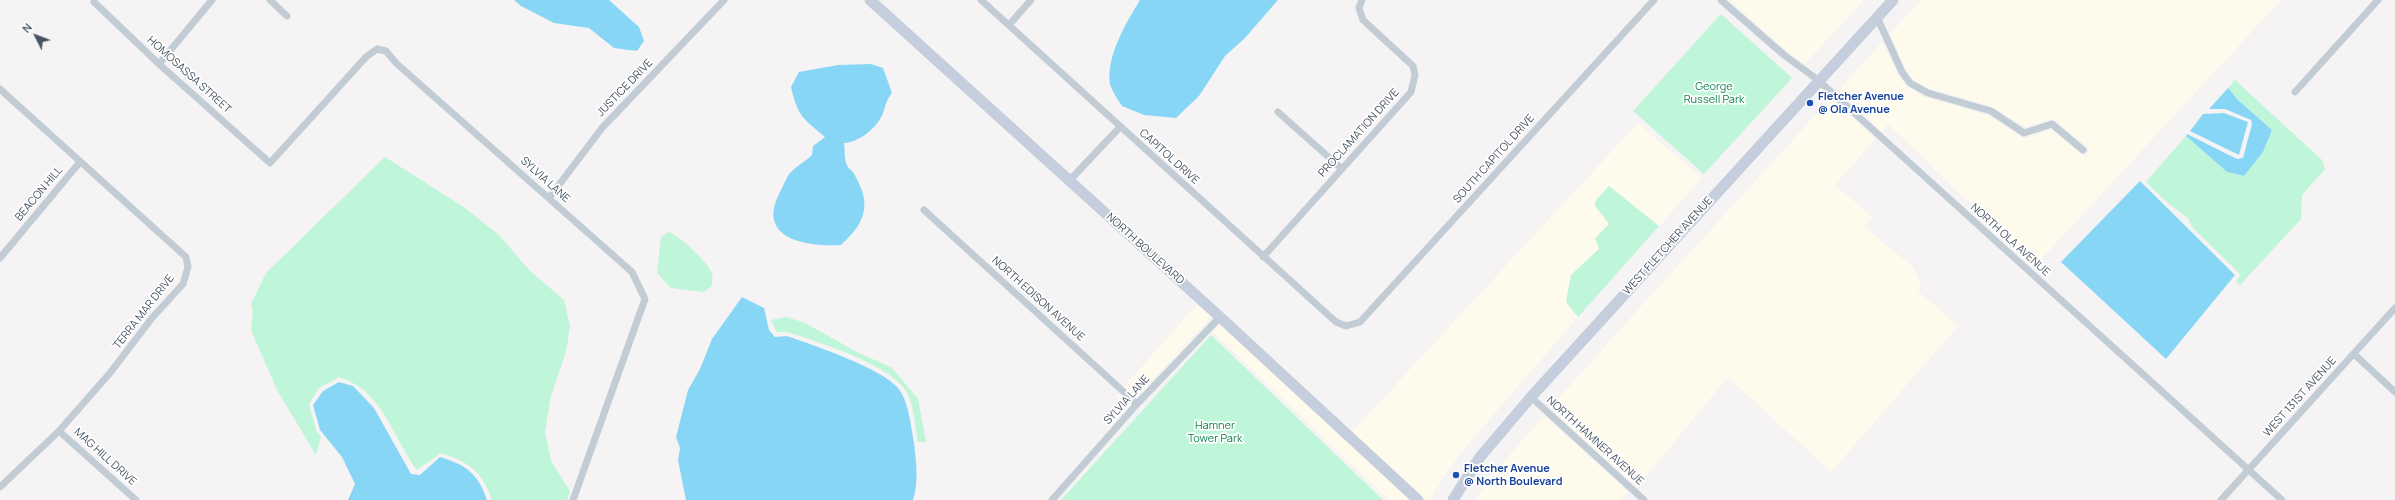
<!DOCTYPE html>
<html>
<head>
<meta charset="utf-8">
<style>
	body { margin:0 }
	#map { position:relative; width:2395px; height:500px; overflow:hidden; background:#f5f3f3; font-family:Manrope,sans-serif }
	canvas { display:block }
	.north { position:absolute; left:16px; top:16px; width:40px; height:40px; -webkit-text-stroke:3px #fff; paint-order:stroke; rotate:312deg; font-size:11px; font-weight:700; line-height:16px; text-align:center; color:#485463 }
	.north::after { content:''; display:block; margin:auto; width:14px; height:18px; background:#485463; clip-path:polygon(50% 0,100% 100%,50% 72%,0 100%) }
</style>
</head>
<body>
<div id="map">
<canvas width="2395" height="500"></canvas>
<div class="north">N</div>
</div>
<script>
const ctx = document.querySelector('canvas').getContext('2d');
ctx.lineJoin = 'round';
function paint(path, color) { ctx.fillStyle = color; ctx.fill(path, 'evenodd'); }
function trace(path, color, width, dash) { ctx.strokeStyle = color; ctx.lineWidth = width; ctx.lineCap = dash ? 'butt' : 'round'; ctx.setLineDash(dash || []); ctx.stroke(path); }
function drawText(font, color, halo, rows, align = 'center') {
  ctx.font = font + ' Manrope,sans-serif'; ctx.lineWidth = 3.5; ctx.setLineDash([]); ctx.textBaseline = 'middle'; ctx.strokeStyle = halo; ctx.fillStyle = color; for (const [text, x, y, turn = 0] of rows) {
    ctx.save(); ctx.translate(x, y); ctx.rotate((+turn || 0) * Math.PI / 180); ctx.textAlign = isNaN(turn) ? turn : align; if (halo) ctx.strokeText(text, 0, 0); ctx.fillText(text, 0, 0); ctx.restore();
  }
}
paint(new Path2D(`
	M1730 0H1864L1805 64 1787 51Z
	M1921 0H2281L2035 266 1888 124 1882 132 1838 91 1882 42 1898 75 1906 86 1924 97 1989 116 2022 137 2027 138 2051 130 2085 157 2090 149 2055 120 2050 119 2025 127 1991 106 1928 88 1914 80 1906 70 1890 34Z
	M1831 98 1875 139 1835 185 1872 217 1864 227 1912 266 1921 283 1918 291 1958 326 1831 472 1728 377 1637 487 1550 408 1634 314Z
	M1638 123 1702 178 1659 226 1609 186 1596 200 1595 206 1610 224 1595 238 1599 249 1571 275 1566 302 1578 317 1462 451 1441 481 1430 500H1426L1352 432Z
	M1198 303 1212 316 1126 408 1117 396 1119 393Z
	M1221 324 1411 500H1389L1213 332Z
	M1544 416 1628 492 1620 500H1476L1489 478Z`), '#fefbed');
paint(new Path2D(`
	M1721 14 1792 78 1704 174 1633 111Z
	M2235 80 2322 160 2325 169 2302 195 2301 219 2240 285 2236 281 2240 276 2238 272 2192 227 2188 218 2170 205 2146 182 2186 136 2227 172 2244 176 2263 152 2272 130 2238 100 2228 88Z
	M385 157 465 208 499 235 530 271 564 300 570 326 566 352 551 396 545 432 551 461 570 491 567 500H492C482 471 469 462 441 453L417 470C392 437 384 391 339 377L319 388 309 404 316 430 321 437 316 455 277 390 251 330 253 313 251 304 266 273Z
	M1609 186 1659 226 1578 317 1566 302 1571 275 1599 249 1595 238 1609 224 1595 206 1596 200Z
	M669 232C680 237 708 261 712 274 713 277 712 283 712 286L704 292 671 288 657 273 661 237Z
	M787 317 805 323 855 351 892 368 918 399 926 442H918C915 426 914 401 904 388 883 362 820 343 788 332H777L771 320Z
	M1211 335 1383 500H1061Z`), '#bff5d8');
paint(new Path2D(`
	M514 0H609L639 27 644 41 637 51 614 48 589 28 554 23 521 6Z
	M1140 0H1278L1245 38 1225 56 1199 96 1176 118 1144 115 1122 106C1118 100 1112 91 1110 84 1106 56 1126 23 1140 0Z
	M871 64 883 68 892 93C886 100 886 105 883 113 877 128 860 142 844 143 845 150 844 162 848 167 850 170 853 171 854 174 872 204 866 222 841 245 807 247 755 239 780 192 784 185 787 175 792 171 798 165 806 161 812 155L813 146 825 137C803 118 798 117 791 87L799 72 838 65Z
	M2228 88 2238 100 2272 130 2263 152 2244 176 2227 172 2186 136 2187 134 2237 159 2243 158 2252 124 2251 120 2225 109H2209Z
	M2224 113 2248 122 2239 155 2190 131 2203 114Z
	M2140 181 2235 275 2166 359 2061 262Z
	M742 297 764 308 769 330 775 337 787 336C812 345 889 370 901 392 909 406 911 427 914 443 916 461 919 482 913 500H686L678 460 680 448 676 437 688 390 700 369 712 339Z
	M339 382 353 386 374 408 411 474 420 475 440 457C466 465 478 473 487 500H348L355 484 342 457 320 430 313 405 323 391Z`), '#88d6f6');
trace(new Path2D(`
	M270 0 287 16
	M981 0 1336 322 1346 326 1360 322 1654 0
	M1721 0 1784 55 1818 80 2282 500
	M94 2 159 64 270 163 366 57 377 49 386 51 396 63 632 272 645 299 573 500
	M1877 17 1902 72 1910 83 1928 93 1991 111 2024 133 2052 124 2083 150
	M1009 25 1031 0
	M159 64 212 0
	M0 89 186 257 188 267 183 284 152 318 110 373 59 431 0 487
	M2295 92 2378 0
	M1278 112 1342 169
	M1069 181 1120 127
	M549 198 602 128 724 0
	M924 210 1137 404
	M1263 257 1411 92 1415 75 1413 66 1363 20 1359 8 1362 0
	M0 258 80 162
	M2354 354 2395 392
	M1531 397 1644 500
	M59 431 136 500
	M1052 500 1137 404 1220 317
	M2221 500 2395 308`), '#c2ccd5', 7);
trace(new Path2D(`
	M870 0 1220 317 1418 500
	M1453 500 1480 457 1531 397 1893 0`), '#c4cedd', 11);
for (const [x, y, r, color] of [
	[1810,103,4,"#1a4fb4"],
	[1456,475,4,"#1a4fb4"]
]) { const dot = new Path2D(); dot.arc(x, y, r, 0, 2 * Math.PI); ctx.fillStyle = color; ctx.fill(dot); trace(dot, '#fff', 1.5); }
drawText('11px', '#485463', '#fff', [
	["HOMOSASSA STREET",189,75,42],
	["JUSTICE DRIVE",625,88,-46],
	["PROCLAMATION DRIVE",1359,133,-48],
	["CAPITOL DRIVE",1169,157,42],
	["SOUTH CAPITOL DRIVE",1494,159,-48],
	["SYLVIA LANE",545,180,42],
	["BEACON HILL",39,194,-50],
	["NORTH OLA AVENUE",2010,240,42],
	["WEST FLETCHER AVENUE",1668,246,-48],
	["NORTH BOULEVARD",1145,249,42],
	["NORTH EDISON AVENUE",1038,299,42],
	["TERRA MAR DRIVE",144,312,-52],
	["WEST 131ST AVENUE",2300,397,-48],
	["SYLVIA LANE",1127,400,-48],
	["NORTH HAMNER AVENUE",1595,441,42],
	["MAG HILL DRIVE",105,457,42]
]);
drawText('11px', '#0e8251', '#fff', [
	["George",1714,87],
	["Russell Park",1714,100],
	["Hamner",1215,426],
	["Tower Park",1215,439]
]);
drawText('bold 11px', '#164399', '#fff', [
	["Fletcher Avenue",1818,97],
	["@ Ola Avenue",1818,110],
	["Fletcher Avenue",1464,469],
	["@ North Boulevard",1464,482]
], 'left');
</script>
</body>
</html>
